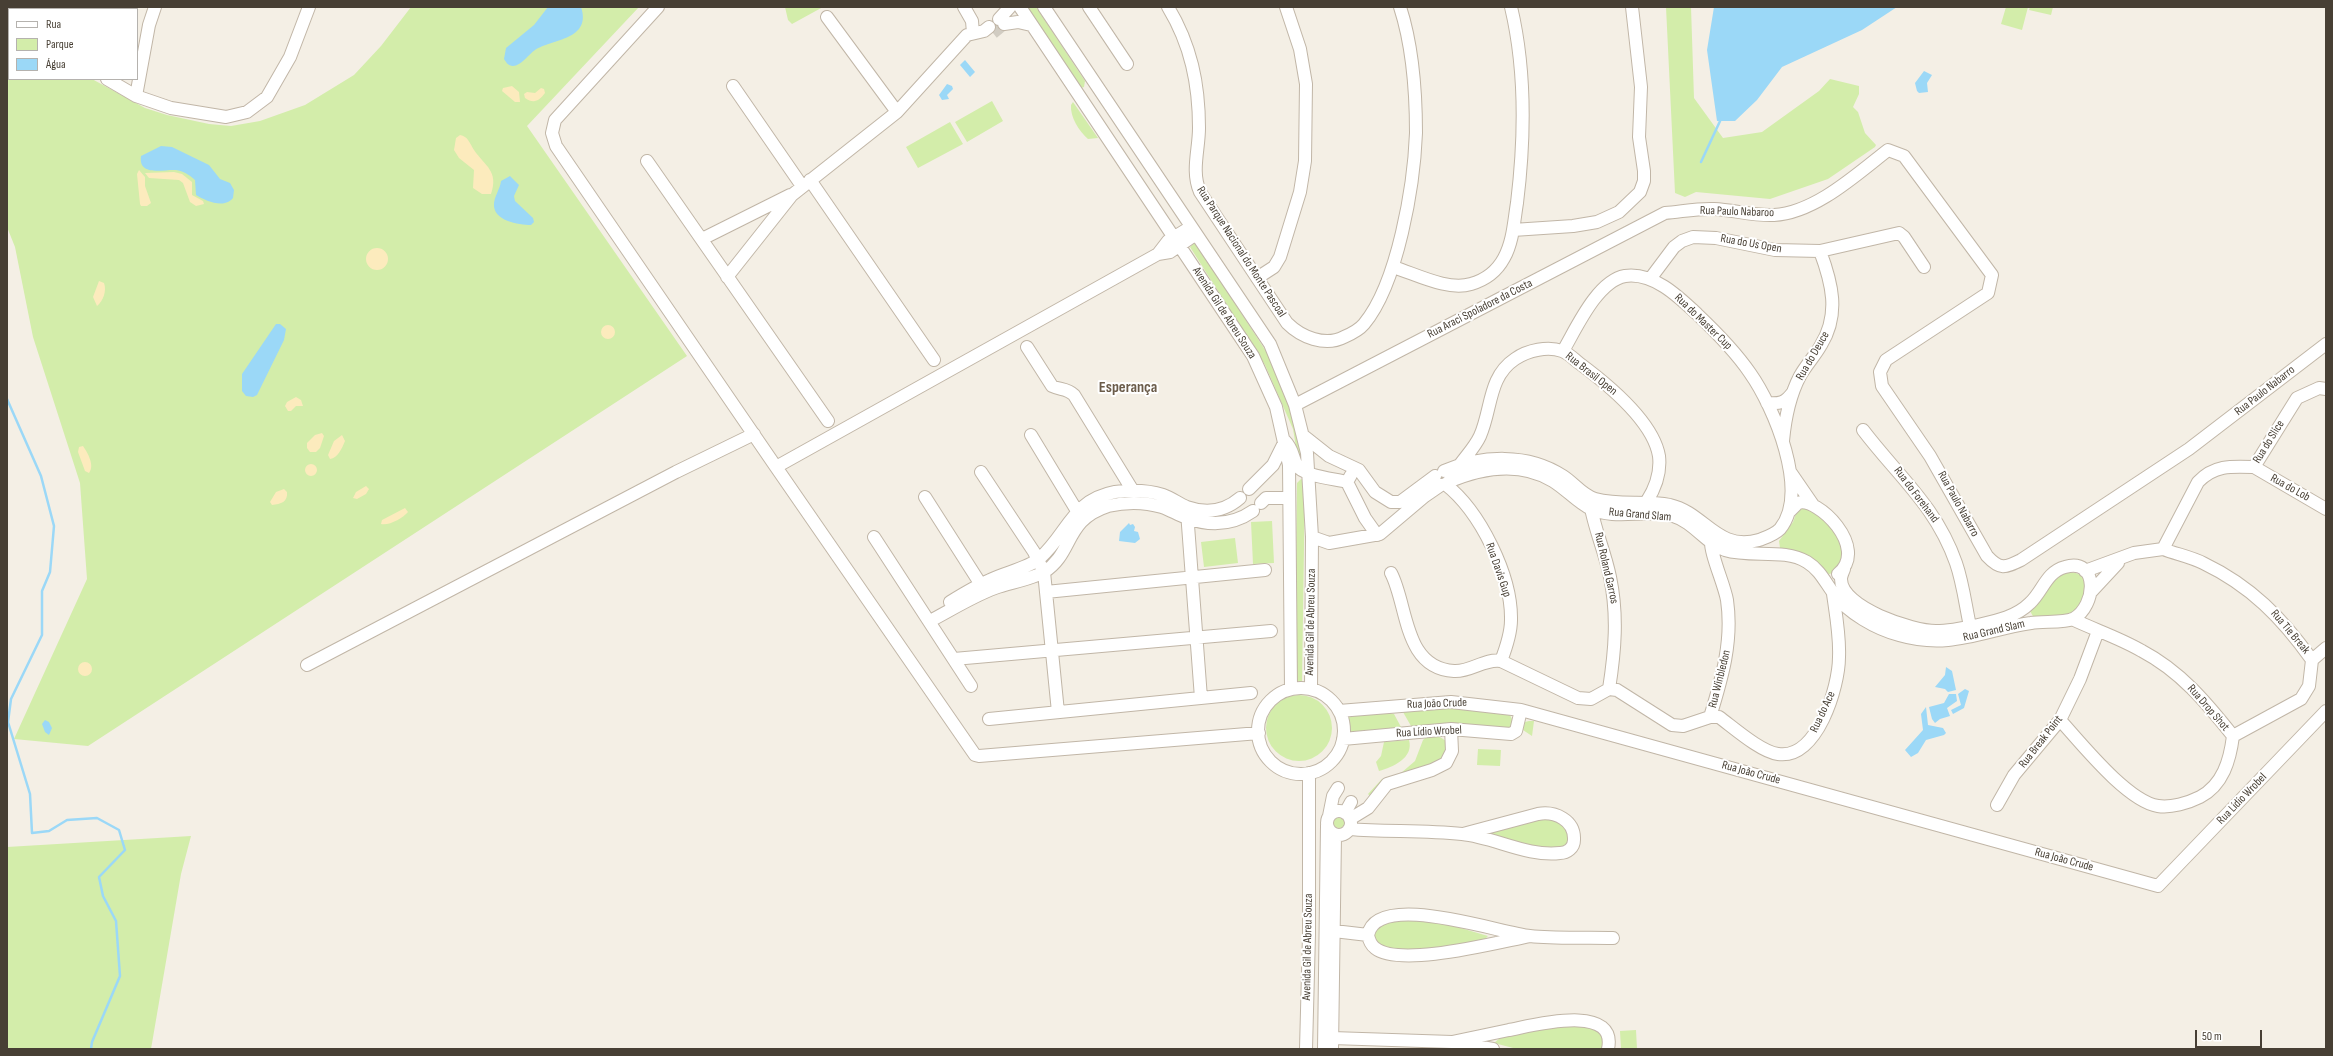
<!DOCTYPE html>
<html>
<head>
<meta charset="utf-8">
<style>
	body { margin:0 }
	#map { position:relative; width:2333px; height:1056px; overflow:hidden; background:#f4efe5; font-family:"Sofia Sans Condensed",sans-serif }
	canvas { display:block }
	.frame { position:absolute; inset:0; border:8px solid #473f34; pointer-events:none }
	.legend { position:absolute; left:8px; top:8px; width:130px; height:72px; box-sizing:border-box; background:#fff; border:1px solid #b5b2ae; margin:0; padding:5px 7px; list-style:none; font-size:12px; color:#473f34 }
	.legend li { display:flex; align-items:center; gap:8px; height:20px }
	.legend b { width:20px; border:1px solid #b5b2ae }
	.scale { position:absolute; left:2195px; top:1030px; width:67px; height:18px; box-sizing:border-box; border:2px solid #473f34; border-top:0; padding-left:5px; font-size:12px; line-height:14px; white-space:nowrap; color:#473f34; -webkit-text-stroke:3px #fff; paint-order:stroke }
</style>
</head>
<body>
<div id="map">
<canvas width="2333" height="1056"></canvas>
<div class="frame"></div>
<ul class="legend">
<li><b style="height:5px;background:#fff"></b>Rua</li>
<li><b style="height:11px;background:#d3edaa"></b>Parque</li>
<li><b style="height:11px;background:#9bd8f7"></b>Água</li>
</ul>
<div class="scale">50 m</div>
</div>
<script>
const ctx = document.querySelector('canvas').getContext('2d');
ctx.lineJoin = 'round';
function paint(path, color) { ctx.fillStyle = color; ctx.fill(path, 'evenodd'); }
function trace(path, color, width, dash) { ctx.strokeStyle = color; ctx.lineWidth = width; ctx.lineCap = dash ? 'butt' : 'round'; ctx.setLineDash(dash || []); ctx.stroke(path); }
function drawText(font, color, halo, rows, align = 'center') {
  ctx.font = font + ' "Sofia Sans Condensed",sans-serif'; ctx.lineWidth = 4; ctx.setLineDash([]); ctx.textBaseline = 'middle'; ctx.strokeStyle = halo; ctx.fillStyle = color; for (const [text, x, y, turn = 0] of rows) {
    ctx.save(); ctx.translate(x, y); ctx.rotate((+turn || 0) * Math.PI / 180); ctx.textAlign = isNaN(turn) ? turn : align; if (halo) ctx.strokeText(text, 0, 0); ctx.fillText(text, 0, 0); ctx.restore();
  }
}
paint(new Path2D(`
	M7 7 15 9H9V79H92L145 108 167 115 209 124 231 126 260 121 305 105 354 75 381 46 411 7H639L527 126 687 356 88 746 14 739 87 579 80 483 33 337 15 247 7 227Z
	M785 7H823L792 24 788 20Z
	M1026 7H1036L1085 81 1084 87 1081 88Z
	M1666 7H1691L1694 98 1723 138 1762 132 1819 91 1830 79 1859 86V94L1853 107 1858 112 1865 133 1876 145 1875 147 1828 179 1770 199 1696 192 1685 197 1675 193Z
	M2006 7H2028L2022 30 2001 24Z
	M2030 7H2053L2051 15 2029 10Z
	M992 101 1003 121 967 142 955 122Z
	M1073 102 1098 138 1088 139C1079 131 1070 117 1071 105Z
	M950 122 963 144 918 168 906 147Z
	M1195 242 1271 359 1293 411 1304 463 1299 465 1293 429 1265 365 1190 247Z
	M1301 479 1305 481 1302 682 1296 681 1295 673 1297 483Z
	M1803 507 1818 515 1838 531 1845 559 1833 573 1829 574 1780 548 1779 541 1793 522 1798 508Z
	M1272 521 1274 563 1253 564 1251 522Z
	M1235 538 1238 563 1204 567 1201 542Z
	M2062 572C2101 571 2086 596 2072 618H2034L2030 611 2050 583Z
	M1266 728a33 33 0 1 1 66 0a33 33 0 1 1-66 0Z
	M1442 708 1504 713 1510 715 1513 721 1511 727 1503 729 1465 724 1411 726 1403 712Z
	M1390 713 1394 714 1401 727 1351 732 1348 716Z
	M1529 721H1534L1532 736 1523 730 1525 722Z
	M1426 737H1440L1446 741 1448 750 1442 760 1372 798 1368 794 1382 779 1401 773 1415 761 1423 740Z
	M1409 740C1414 758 1393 767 1379 771L1376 762 1381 756 1384 742Z
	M1478 749 1501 750 1500 766 1477 765Z
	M1332 821a7 7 0 1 1 14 0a7 7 0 1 1-14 0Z
	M1547 816 1563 821 1570 842 1560 850 1519 845 1488 837 1486 832 1522 825Z
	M191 836 181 874 151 1049H7V847Z
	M1404 918 1447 924 1488 936 1485 939C1461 943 1384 966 1373 935L1378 925Z
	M1551 1026 1594 1027 1602 1032 1603 1049H1517L1494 1043 1500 1038Z
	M1636 1030 1637 1049H1621L1620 1031Z`), '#d3edaa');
paint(new Path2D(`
	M512 86 519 92 520 102H515L502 91 503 88Z
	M541 88 544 89 545 93C539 101 534 104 525 98L524 94 527 92 535 93Z
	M460 135C468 136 470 144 474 150 485 166 499 171 491 194H482L473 188 474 170 459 158 454 150 456 138Z
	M139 170 145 177V186L151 203 147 206H141L140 204 137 174Z
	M174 172 182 174 192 182V195L203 201 204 204 196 206 190 202 183 183 179 180 149 178 145 173Z
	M366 259a11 11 0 1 1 22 0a11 11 0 1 1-22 0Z
	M99 281 104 283C107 291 103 301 97 306L93 297Z
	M601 332a7 7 0 1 1 14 0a7 7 0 1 1-14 0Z
	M296 397 301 400 303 406H296L291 411H288L285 406 287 402Z
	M322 433 324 436 320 448 316 452H310L307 448V443L315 435Z
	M342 435 345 441C342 448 338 458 330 459L328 455 334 441Z
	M83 446C88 453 95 466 89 473L85 471 78 452 79 447Z
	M305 470a6 6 0 1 1 12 0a6 6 0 1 1-12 0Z
	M366 486 369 489 366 494 357 499 353 498 356 492Z
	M284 489 287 492C288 502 281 504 272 505L270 502 276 492Z
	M405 508 408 512C403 518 389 526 381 524L382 520Z
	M78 669a7 7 0 1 1 14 0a7 7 0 1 1-14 0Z`), '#fcebbd');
paint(new Path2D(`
	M548 7H581C592 40 552 39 535 50 529 54 521 66 513 66 508 66 506 62 504 59L506 48 534 25Z
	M1714 7H1897L1862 30 1782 67 1757 100 1735 121H1717L1707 50Z
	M965 60 975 72 970 77 960 65Z
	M1924 71 1932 75 1927 83 1928 92 1919 93 1917 91 1915 83Z
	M947 84 952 86 953 89 947 95 949 99 942 100 939 95Z
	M161 146 172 147 209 165 220 179 230 183 234 190 233 198C224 209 206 201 196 195L195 180C190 175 183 171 176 170 164 169 138 177 141 156Z
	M510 176 519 185 514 196 515 201 533 218 534 222 531 225C519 225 492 221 494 203 495 195 500 189 501 181Z
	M276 324H280L286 329 284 340 257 395 253 397 246 396 242 391V374Z
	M1129 523 1130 525 1133 524 1135 527 1134 531 1138 532 1140 539 1135 543 1119 541 1120 532Z
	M1946 667 1952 671 1956 690 1948 692 1945 689 1935 687 1945 675Z
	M1965 689 1969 691 1964 708 1953 714 1951 710 1961 705 1958 694Z
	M1949 694H1956L1957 701 1947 708 1950 716 1940 719 1935 723 1932 719 1929 707 1944 703Z
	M1926 707 1928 725 1943 728 1946 733 1944 735 1926 740 1918 753 1911 757 1905 750 1923 730 1921 714Z
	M45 720 49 722 52 728 49 735 45 732 42 724Z`), '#9bd8f7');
trace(new Path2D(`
	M1701 162 1721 119
	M7 399 41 476 54 526 50 572 42 591V635L11 699 8 722 30 794 32 833 49 831 67 820 97 818 119 830 125 850 99 877 103 896 116 921 120 976 92 1042 91 1049`), '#9bd8f7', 2.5);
trace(new Path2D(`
	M993 33 1004 24`), '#d1ccc2', 12, [12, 6]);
const minor = new Path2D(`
	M23 7 25 9
	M658 7 555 120 552 133 556 146 776 467 1158 254 1170 252 1196 234
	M964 7 972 21 973 33
	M1020 7 1253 356 1276 407 1289 465 1291 689
	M1044 7 1270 344 1295 405 1307 453 1312 537 1311 689
	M1089 7 1127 64
	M1168 7C1191 45 1199 84 1199 128 1199 150 1191 171 1200 192L1287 323C1301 337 1325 347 1344 337 1351 334 1359 330 1364 324 1398 283 1414 185 1416 133 1416 91 1413 47 1400 7
	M827 17 897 112
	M999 19 1010 7
	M1004 24 1018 22 1031 25
	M107 79 136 96 171 108 226 117 247 112 267 97 290 57 309 7
	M733 86 802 186
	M136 96 149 25 155 7
	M647 161 828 421
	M810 180 934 360
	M1513 230 1573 226 1597 222 1619 212 1640 192 1644 181V171L1639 137 1641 87 1632 7
	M702 239 790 195
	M1158 254 1168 241 1191 227
	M1393 267C1416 274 1447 291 1471 284 1485 280 1497 271 1504 258 1513 242 1514 221 1517 203 1525 138 1526 70 1511 7
	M727 277 792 195 897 112 967 35 984 31 989 27
	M1257 278 1274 267 1280 257 1300 192 1305 161 1306 84 1300 49 1286 7
	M1650 279 1674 247 1682 241 1693 237 1716 238 1775 250 1820 251 1899 233 1904 237 1924 267
	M1027 347 1052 386C1060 390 1067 388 1074 395L1133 491
	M1767 403C1780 404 1785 403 1793 392
	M1295 405 1665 213C1680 212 1698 208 1714 209 1734 210 1753 216 1774 215 1815 213 1857 174 1888 150L1904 156 1992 275 1988 293 1886 360 1880 372 1882 386 1930 456 1987 556C2000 570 2005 568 2021 560L2189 449 2326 344
	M1863 430C1898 476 1936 506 1956 563 1964 586 1966 611 1972 635
	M1031 435 1077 511
	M1305 437 1329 456 1359 470 1375 492 1391 502H1400L1435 476
	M1783 441C1785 419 1790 395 1800 376 1806 365 1815 356 1821 345 1840 314 1832 283 1820 251
	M1459 466C1466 456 1475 447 1480 436 1492 409 1488 377 1515 359 1528 350 1548 346 1562 351 1568 353 1574 359 1579 363 1606 383 1653 421 1659 456 1661 473 1656 487 1647 501
	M776 467 975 755 979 756 1259 733
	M2254 467 2326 509
	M1444 471C1482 455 1528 453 1563 476 1574 483 1582 495 1595 499 1619 506 1645 500 1670 505 1705 513 1717 552 1759 540 1767 537 1774 535 1780 529 1810 492 1774 407 1750 373 1735 351 1716 332 1697 314 1678 296 1653 272 1625 276 1597 281 1576 329 1563 351
	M981 472 1034 552 1044 572 1058 712
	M1791 473 1813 505
	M1351 475 1347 482 1365 518 1377 535
	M1448 482C1481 468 1520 461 1553 481 1566 489 1577 502 1591 509 1615 520 1647 509 1673 516 1694 522 1705 543 1725 550 1751 558 1784 548 1807 562 1820 570 1825 582 1834 594 1848 613 1876 629 1899 635 1951 650 1983 630 2031 623 2042 621 2064 623 2073 619 2097 606 2099 557 2065 567 2046 572 2043 591 2030 603 2016 617 1996 621 1978 625 1964 628 1950 631 1936 631 1913 631 1841 608 1841 579 1841 576 1843 572 1844 569
	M1249 489 1273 465 1285 441C1293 449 1292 456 1297 466 1303 476 1336 479 1347 482
	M925 497 985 591
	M1261 503 1266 498H1289
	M1790 511 1798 503C1817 496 1870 548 1838 574
	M1187 512 1201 698
	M874 537 971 686
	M1312 537 1329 543 1380 534 1425 496 1441 485
	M2163 549C2176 554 2191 557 2203 563 2251 586 2282 618 2312 660L2309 686 2301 699 2233 736
	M2085 571 2134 553 2163 549 2198 482C2214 465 2231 466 2254 467L2297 398 2319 388 2326 389
	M1391 573C1408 605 1403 668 1454 671 1471 672 1485 658 1501 661 1506 648 1511 634 1511 620 1512 576 1480 511 1445 484
	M2092 591 2118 563
	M1046 592 1265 570
	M950 602C963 594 976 586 990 580 1003 573 1029 568 1040 558 1068 533 1072 500 1115 492 1131 490 1147 490 1163 495 1172 498 1179 504 1187 507 1207 514 1225 511 1240 498
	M930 621C951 610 973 596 995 588 1009 583 1032 579 1044 572 1074 553 1064 520 1108 506 1125 502 1145 502 1162 507 1171 510 1178 515 1187 518 1210 526 1233 525 1253 511
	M954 659 1271 631
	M2312 660 2326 648
	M1501 661 1578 698 1591 699 1609 689C1615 651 1618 615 1610 577 1605 552 1594 528 1590 503
	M307 665 676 472 754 434
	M1258 731a43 43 0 1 1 86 0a43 43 0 1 1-86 0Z
	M1609 689 1617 690 1672 725 1683 726 1710 717C1722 678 1733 641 1727 600 1724 583 1709 552 1711 538
	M1339 711 1451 702 1521 710 2158 886 2326 711
	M1710 717H1719C1734 728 1761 752 1778 754 1817 760 1839 687 1839 657 1840 636 1836 615 1833 594
	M989 719 1251 693
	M2060 720C2081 743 2127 801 2158 806 2171 808 2188 803 2200 797 2223 785 2230 760 2233 736 2206 702 2180 671 2142 651 2120 638 2095 630 2072 619
	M1343 739 1451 729 1511 734 1516 731 1521 710
	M1997 805 2014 775 2060 720 2080 679 2098 631
	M1327 823a12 12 0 1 1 24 0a12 12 0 1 1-24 0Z
	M1345 813 1351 802
	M1329 816 1333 796 1338 788
	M1350 819 1368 808 1387 784 1432 770 1446 763 1452 751 1451 729
	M1349 829C1386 832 1424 830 1462 834 1494 837 1527 857 1560 853 1567 853 1574 848 1574 840 1575 820 1555 811 1538 814L1463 834
	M1334 931 1368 935
	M1530 936C1498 942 1400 968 1375 948 1371 945 1369 940 1368 935 1377 890 1499 933 1530 936 1557 939 1586 937 1613 938
	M1332 1038 1452 1042 1493 1049
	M1452 1042C1471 1038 1490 1034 1509 1030 1531 1026 1618 1002 1608 1049
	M1306 1049 1309 934V773
	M1324 1049 1327 825
	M1332 1049 1335 835`);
trace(minor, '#c1b6a7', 14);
trace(minor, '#fff', 12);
drawText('12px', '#473f34', '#fff', [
	["Rua Paulo Nabaroo",1737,212,2],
	["Rua do Us Open",1751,244,10],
	["Rua Parque Nacional do Monte Pascoal",1241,252,57],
	["Rua Araci Spoladore da Costa",1480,309,-27],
	["Avenida Gil de Abreu Souza",1224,313,57],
	["Rua do Master Cup",1703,322,44],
	["Rua do Deuce",1813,356,-60],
	["Rua Brasil Open",1591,374,38],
	["Rua Paulo Nabarro",2265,391,-38],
	["Rua do Slice",2269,442,-58],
	["Rua do Lob",2290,488,29],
	["Rua do Forehand",1916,495,53],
	["Rua Paulo Nabarro",1958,504,61],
	["Rua Grand Slam",1640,515,5],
	["Rua Roland Garros",1606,568,77],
	["Rua Davis Gup",1498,570,71],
	["Avenida Gil de Abreu Souza",1311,622,-89],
	["Rua Grand Slam",1994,631,-13],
	["Rua Tie Break",2290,632,50],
	["Rua Winbledon",1720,679,-76],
	["Rua João Crude",1437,704,-2],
	["Rua Drop Shot",2208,708,49],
	["Rua do Ace",1823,712,-65],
	["Rua Lídio Wrobel",1429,732,-3],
	["Rua Break Point",2041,742,-52],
	["Rua João Crude",1751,773,15],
	["Rua Lídio Wrobel",2242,799,-46],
	["Rua João Crude",2064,860,15],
	["Avenida Gil de Abreu Souza",1308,947,-89]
]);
drawText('bold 16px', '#6b5c4a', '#fff', [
	["Esperança",1128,388]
]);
</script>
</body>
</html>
